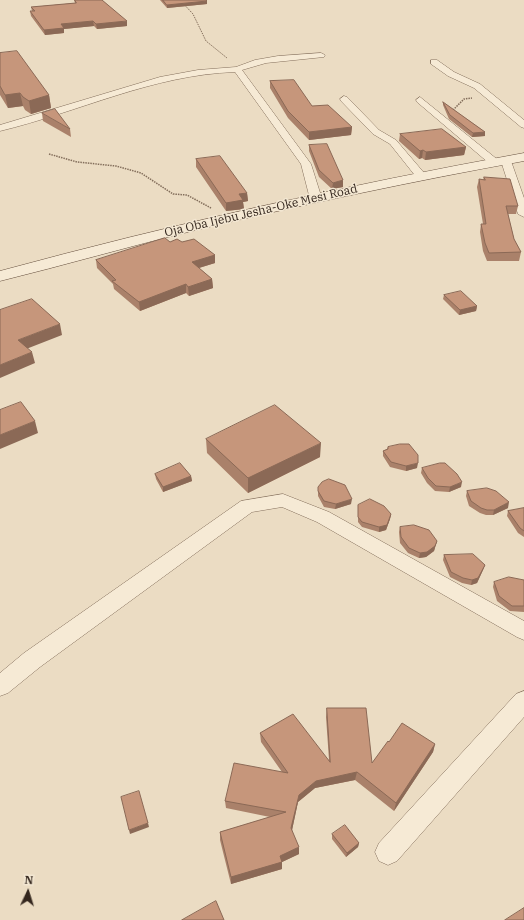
<!DOCTYPE html>
<html>
<head>
<meta charset="utf-8">
<style>
	body { margin:0 }
	#map { position:relative; width:524px; height:920px; overflow:hidden; background:#ebdcc3; font-family:"IBM Plex Serif",serif }
	canvas { display:block }
	.north { position:absolute; left:8px; top:872px; width:40px; height:40px; -webkit-text-stroke:3px #f3e7d2; paint-order:stroke; rotate:4deg; font-size:11px; font-weight:700; line-height:16px; text-align:center; color:#34271e }
	.north::after { content:''; display:block; margin:auto; width:14px; height:18px; background:#34271e; clip-path:polygon(50% 0,100% 100%,50% 72%,0 100%) }
</style>
</head>
<body>
<div id="map">
<canvas width="524" height="920"></canvas>
<div class="north">N</div>
</div>
<script>
const ctx = document.querySelector('canvas').getContext('2d');
ctx.lineJoin = 'round';
function trace(path, color, width, dash) { ctx.strokeStyle = color; ctx.lineWidth = width; ctx.lineCap = dash ? 'butt' : 'round'; ctx.setLineDash(dash || []); ctx.stroke(path); }
function paint(path, color) { ctx.fillStyle = color; ctx.fill(path, 'evenodd'); }
function drawText(font, color, halo, rows, align = 'center') {
  ctx.font = font + ' "IBM Plex Serif",serif'; ctx.lineWidth = 3; ctx.setLineDash([]); ctx.textBaseline = 'middle'; ctx.strokeStyle = halo; ctx.fillStyle = color; for (const [text, x, y, turn = 0] of rows) {
    ctx.save(); ctx.translate(x, y); ctx.rotate((+turn || 0) * Math.PI / 180); ctx.textAlign = isNaN(turn) ? turn : align; if (halo) ctx.strokeText(text, 0, 0); ctx.fillText(text, 0, 0); ctx.restore();
  }
}
const minor = new Path2D(`
	M321 53 325 55 324 57 266 63 242 70 311 164 322 199 316 202 310 199 301 164 235 72C152 75 79 112 0 131V125L160 77 198 70 236 67 255 60 278 56Z
	M431 60H437L454 72 480 84 524 120V128L521 127 474 88 448 76 431 64Z
	M344 96 347 97 379 130 396 140 425 174 426 176 425 178H417L390 144 373 134 341 101 340 99Z
	M420 97 498 160 499 162 498 164H490L417 102 416 100Z
	M506 158 511 161 524 198V217L518 214 501 161Z
	M283 494 329 512 524 621V640L517 637 317 522 282 507 252 512 40 667 8 693 0 696V673L24 653 241 501Z
	M524 691V717L397 861 388 865 379 861 375 852 379 843 516 694Z`);
const secondary = new Path2D(`
	M524 153V161C414 181 305 204 196 230 130 246 65 265 0 281V271C173 224 348 185 524 153Z`);
trace(minor, '#836e5b', 1);
trace(secondary, '#654f3e', 1);
trace(new Path2D(`
	M180 0 193 14 206 41 227 58`), '#836e5b', 1, [1.5, 1]);
trace(new Path2D(`
	M453 110 464 99 472 98
	M49 154 77 162 116 166 141 173 173 194 187 195 211 208`), '#836e5b', 1.5, [1.5, 1]);
paint(minor, '#f6ead5');
paint(secondary, '#f6ead5');
paint(new Path2D(`
	M74 0H102L127 26 97 29 94 26 64 29V33L45 35 31 16 30 11H32L31 7 75 3Z
	M160 0H206L207 1V4L167 8Z
	M0 53 49 95 51 108 31 114 25 110 23 106 8 108 0 95Z
	M270 81 312 106 352 127 351 135 309 140 288 118 270 88Z
	M443 102 485 132V136L472 137 449 119 443 105Z
	M42 113 70 129 71 137 43 121Z
	M400 134 466 147 464 155 425 160 422 158 419 159 399 141Z
	M309 145 343 187 332 189 319 177 309 151Z
	M196 159 247 193 248 201 243 202 244 209 226 211 196 167Z
	M484 177 518 206 516 214H508L514 239 521 252 519 261H487L483 251 480 232 481 224H483L477 187 479 179 483 180Z
	M170 242H182L215 255V263L199 268 212 279 213 288 189 296 186 293 140 311 114 289 113 284 97 268 96 260Z
	M444 295 477 306 476 311 459 315 443 299Z
	M206 439 320 457 248 493 207 453Z
	M388 447 417 468 406 471 390 467 383 456V451L387 449Z
	M422 468 461 487 449 492 435 491 427 483 421 473Z
	M155 474 191 476 192 481 163 492 156 479Z
	M318 487 351 504 335 509 324 507 318 496Z
	M467 491 508 508 493 515H486L480 513 469 506 466 496Z
	M358 505 391 514 390 519 386 530 379 532 362 527 358 522Z
	M524 508V537L518 533 507 516 508 511Z
	M400 527 437 541 434 551 426 557 419 558 408 553 400 543 399 532Z
	M444 555 485 565 483 570 477 583 471 585 462 583 450 577 443 560Z
	M524 580V612L510 611 497 601 493 587 494 582Z
	M327 708 372 763 389 742 435 744 433 752 394 811 355 780 315 788 298 802 292 830 299 854 282 862V869L231 884 220 840V832L270 817 226 808 225 801 282 772 261 742 260 733 329 760 326 717Z
	M332 834 359 843 358 847 346 857 332 839Z`), '#aa816a');
paint(new Path2D(`
	M207 1V4L167 8V5Z
	M93 21 94 26 64 29V33L45 35 44 30 61 24Z
	M127 21V26L97 29 96 24Z
	M20 93 23 106 8 108 5 95Z
	M49 95 51 108 31 114 29 101Z
	M352 127 351 135 309 140V132Z
	M485 132V136L472 137 473 133Z
	M466 147 464 155 425 160 426 152Z
	M423 150 422 158 419 159 420 151Z
	M343 180V187L332 189 333 183Z
	M247 193 248 201 243 202 244 209 226 211V203L239 194Z
	M215 255V263L192 270V262Z
	M212 279 213 288 189 296 188 287Z
	M186 284V293L140 311 139 302Z
	M477 306 476 311 459 315 460 310Z
	M60 324 62 335 21 351 18 340Z
	M32 352 35 363 0 378V365Z
	M35 421 38 433 0 449V435Z
	M321 443 320 457 248 493V478Z
	M418 463 417 468 406 471V466Z
	M191 476 192 481 163 492V487Z
	M462 482 461 487 449 492 450 487Z
	M352 499 351 504 335 509 336 504Z
	M509 502 508 508 493 515 494 510Z
	M391 514 390 519 386 530 379 532V527Z
	M437 541 434 551 426 557 419 558 420 553Z
	M485 565 483 570 477 583 471 585 472 580Z
	M435 744 433 752 394 811 396 803Z
	M357 772 355 780 315 788 298 802 291 835V828L299 795 316 781Z
	M148 823 149 827 130 834 129 830Z
	M359 843 358 847 346 857 347 853Z
	M299 847V854L282 862V869L231 884V877Z`), '#8b6956');
const building = new Path2D(`
	M75 0H102L127 21 96 24 93 21 61 24 64 28 44 30 30 11H35L31 7 76 3Z
	M163 0H206L207 1 167 5Z
	M17 51 49 95 29 101 23 97 20 93 5 95 0 86V53Z
	M294 80 312 106 328 105 352 127 309 132 288 111 270 81Z
	M443 102 485 132 473 133 450 115Z
	M55 109 70 129 42 113Z
	M442 129 466 147 426 152 423 150 420 151 400 134Z
	M327 144 343 180 333 183 319 170 309 145Z
	M220 156 247 193 239 194 243 200 226 203 196 159Z
	M484 177 510 179 518 206H506L514 239 521 252 489 253 485 243 481 224H486L479 179 485 180Z
	M165 238 170 242 177 239 182 242 194 239 215 255 192 262 212 279 188 287 186 284 139 302 112 281 116 280 96 260Z
	M461 291 477 306 460 310 444 295Z
	M32 299 60 324 18 340 32 352 0 365V310Z
	M21 402 35 421 0 435V410Z
	M275 405 321 443 248 478 206 439Z
	M400 444H409L418 455V463L406 466 391 462 383 451 388 449V447Z
	M180 463 191 476 163 487 155 474Z
	M440 463H445L457 474 462 482 450 487 436 486 428 478 422 468Z
	M329 479 345 485 352 499 336 504 324 501 318 491V487L322 482Z
	M487 488 496 491 509 502 494 510H487L481 508 471 501 467 491Z
	M370 499 384 506 391 514 387 525 379 527 362 522 358 517V505Z
	M524 508V531L520 528 508 511Z
	M414 525 429 530 437 541 435 546 427 552 420 553 409 548 401 537 400 527Z
	M473 554 485 565 478 578 472 580 463 578 451 572 444 555Z
	M509 577 524 580V606H512L499 596 494 582Z
	M327 708H366L372 763 388 741 389 742 402 723 435 744 396 803 357 772 316 781 299 795 291 828 299 847 280 856 282 862 231 877 220 832 286 812 225 801 234 763 288 773 260 733 293 714 330 762Z
	M139 791 148 823 129 830 121 797Z
	M345 825 359 843 347 853 332 834Z
	M216 901 224 920H182Z
	M524 908V920H505Z`);
paint(building, '#c6967b');
trace(building, '#8b6956', 1);
drawText('12px', '#34271e', '#f3e7d2', [
	["Oja Oba Ijebu Jesha-Oke Mesi Road",261,211,-13]
]);
</script>
</body>
</html>
